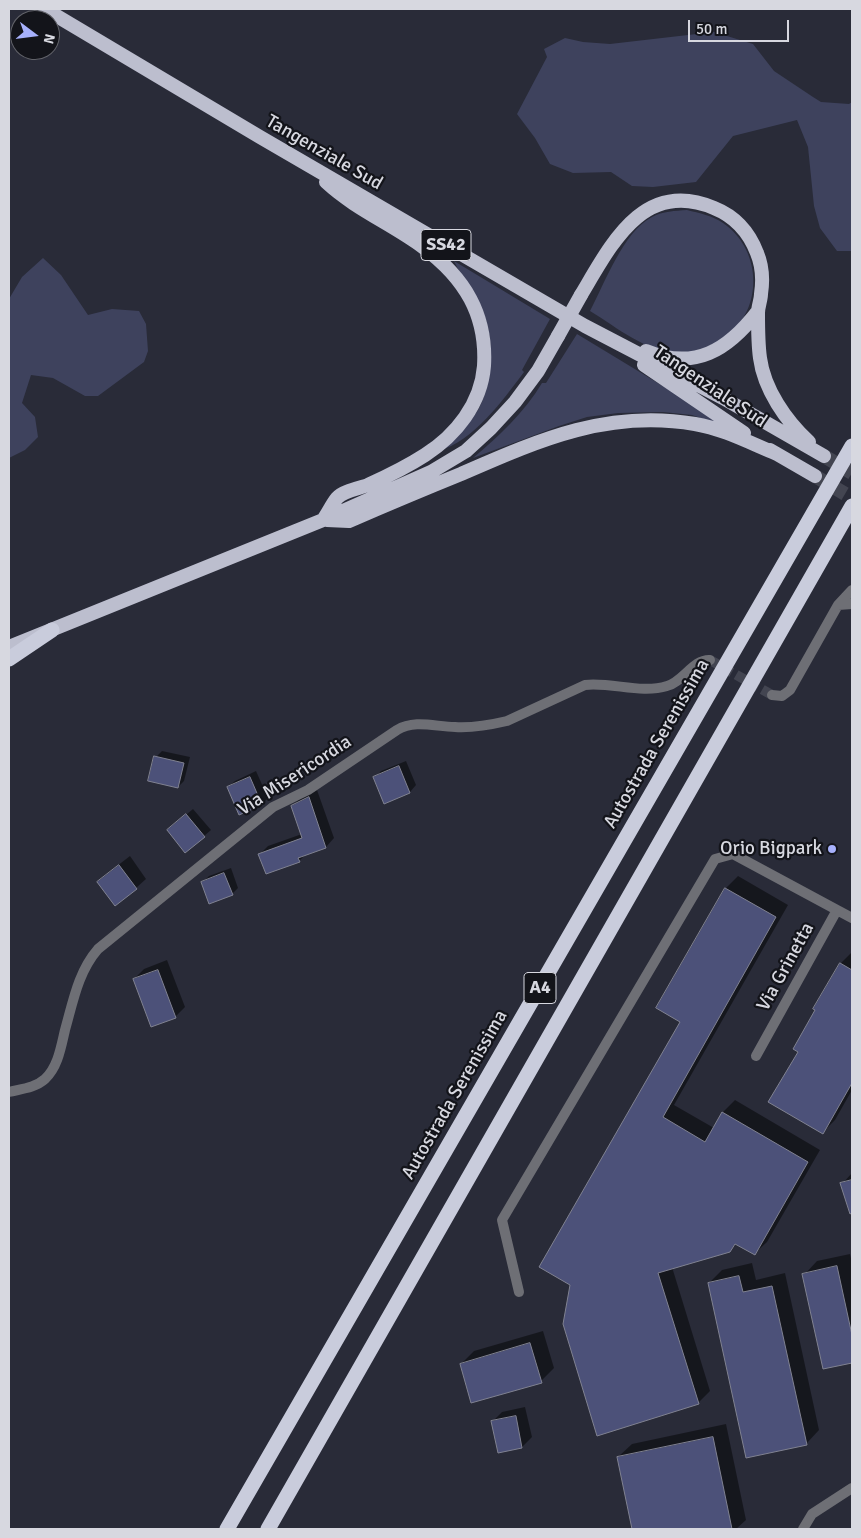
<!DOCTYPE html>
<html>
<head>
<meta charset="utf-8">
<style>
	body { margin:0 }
	#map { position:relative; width:861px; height:1538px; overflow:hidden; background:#292b38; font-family:Signika,sans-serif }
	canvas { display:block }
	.frame { position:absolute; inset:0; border:10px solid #d7d8e0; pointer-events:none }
	.north { position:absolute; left:10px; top:10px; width:50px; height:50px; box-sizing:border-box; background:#13141a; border:1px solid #616269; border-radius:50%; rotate:105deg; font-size:14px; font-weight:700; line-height:20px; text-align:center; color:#d7d8e0 }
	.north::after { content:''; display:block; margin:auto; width:18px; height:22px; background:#a7b1fc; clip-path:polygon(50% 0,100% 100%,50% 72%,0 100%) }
	.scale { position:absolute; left:688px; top:20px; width:101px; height:22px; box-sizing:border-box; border:2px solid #d7d8e0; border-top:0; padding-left:6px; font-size:15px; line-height:18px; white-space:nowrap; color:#d7d8e0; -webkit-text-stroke:4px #13141a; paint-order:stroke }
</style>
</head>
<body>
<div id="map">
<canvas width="861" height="1538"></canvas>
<div class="frame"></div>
<div class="north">N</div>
<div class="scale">50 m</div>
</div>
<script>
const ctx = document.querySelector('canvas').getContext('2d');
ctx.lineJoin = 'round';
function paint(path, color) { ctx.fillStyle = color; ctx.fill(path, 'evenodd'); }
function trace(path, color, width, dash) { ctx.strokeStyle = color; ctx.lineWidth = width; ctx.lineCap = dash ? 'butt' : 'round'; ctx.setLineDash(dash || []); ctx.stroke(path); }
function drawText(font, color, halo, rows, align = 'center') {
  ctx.font = font + ' Signika,sans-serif'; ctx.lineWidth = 4.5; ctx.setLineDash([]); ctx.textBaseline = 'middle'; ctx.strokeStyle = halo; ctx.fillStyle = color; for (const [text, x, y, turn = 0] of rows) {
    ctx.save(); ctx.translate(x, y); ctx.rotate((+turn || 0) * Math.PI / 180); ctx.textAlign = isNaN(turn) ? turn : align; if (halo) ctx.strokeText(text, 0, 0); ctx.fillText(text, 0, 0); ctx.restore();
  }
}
paint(new Path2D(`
	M714 32 753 44 774 71 813 97 821 102 849 104 852 102V251H837L820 228 814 206 808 147 797 120 733 136 696 182 653 187 632 186 611 172 573 173 550 164 535 138 517 114 547 57 544 49 565 38 583 42 610 44Z
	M687 210C699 213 713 216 723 223 760 248 764 303 731 333 727 337 720 340 715 343 704 349 695 353 683 353 648 354 618 328 590 311 605 283 623 232 652 217 663 211 675 211 687 210Z
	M43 258 61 275 88 315 112 309 139 311 146 324 148 351 144 362 98 396H85L53 378 31 375 22 403 35 417 38 437 25 450 9 458V299L22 277Z
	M454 261 550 319 522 370 524 372C503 400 474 441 438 451 449 441 462 431 472 419 493 393 496 342 483 312 475 294 462 279 454 261Z
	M577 334 714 417 723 426 692 415 663 412 618 413 587 417 559 426 473 458C499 436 524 413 542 383H546Z`), '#3e425d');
paint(new Path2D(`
	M162 751 190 757 184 781 178 787 156 757Z
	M406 761 416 785 410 792 385 802 375 778 381 771Z
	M256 771 268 798 262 804 240 814 228 787 235 781Z
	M317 790 334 838 326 847 306 854 299 861 260 854 268 846 302 834 292 806 301 798Z
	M193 809 211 830 204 836 168 830Z
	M130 856 146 879 136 888 98 882 108 873Z
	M231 868 238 888 232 894 202 883 209 876Z
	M738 876 788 905 674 1105 714 1128 723 1112 735 1100 820 1150 767 1242 754 1254 737 1243 729 1251 672 1267 710 1391 698 1403 598 1434 682 1022 658 1008 726 888Z
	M852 952V1090L835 1120 823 1132 799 1051 817 1010 815 1009 841 963Z
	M167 960 185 1007 175 1017 134 979 144 969Z
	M852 1173V1218L842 1184Z
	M850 1254 852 1263V1361L824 1368 804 1275 817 1261Z
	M752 1263 756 1280 785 1273 819 1430 806 1444 709 1283 722 1270Z
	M543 1331 554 1368 541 1381 461 1364 474 1351Z
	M525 1407 532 1437 522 1447 498 1452 492 1422 502 1412Z
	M726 1424 746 1520 736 1529H633L618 1457 632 1444Z`), '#0007');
const building = new Path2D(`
	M154 756 184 763 178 788 148 781Z
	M399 766 410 793 384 804 373 777Z
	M250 777 262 805 239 815 227 787Z
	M309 797 326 848 298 858 300 862 266 874 258 854 302 838 291 806Z
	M186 814 205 837 185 853 167 830Z
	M119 865 137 889 115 906 97 882Z
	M224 873 233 895 209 904 201 882Z
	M725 888 776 917 663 1117 705 1142 722 1112 808 1162 755 1255 735 1244 730 1252 658 1273 699 1404 597 1436 563 1324 570 1285 539 1267 680 1022 656 1008Z
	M840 963 852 970V1083L823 1134 768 1102 798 1052 793 1049 815 1010 813 1009Z
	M158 970 176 1018 151 1027 133 979Z
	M852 1180V1213L850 1214 840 1183Z
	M837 1266 852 1335V1363L823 1369 802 1274Z
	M739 1276 743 1292 772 1286 807 1445 746 1458 708 1283Z
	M530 1343 542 1383 471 1403 460 1364Z
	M516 1416 522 1448 498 1453 491 1421Z
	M713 1437 732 1529H632L617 1457Z`);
paint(building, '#4c5179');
trace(building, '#808291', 1);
trace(new Path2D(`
	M710 660 772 695`), '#434551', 10, [10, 5]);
trace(new Path2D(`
	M824 456 852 473
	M815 476 852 498`), '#434551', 14, [14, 7]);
trace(new Path2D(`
	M852 590 838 605 852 604
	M772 695 782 696 790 690 838 605
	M756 1056 837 910 852 918
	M9 1092C21 1089 35 1088 45 1079 58 1067 61 1047 65 1030 73 1002 78 972 98 949L273 807 308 790 397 730C415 719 436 727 455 727 472 728 490 725 507 721L585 685C612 682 641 694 667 686 683 682 693 659 710 660
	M519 1292 502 1220 715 859 733 854 837 910
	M803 1529 812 1514 852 1488`), '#6e6f75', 10);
trace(new Path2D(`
	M45 9 260 137 585 326 723 398 824 456
	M581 295C611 245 643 178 714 208 734 216 749 232 757 253 762 265 763 281 761 294 761 300 758 306 758 313 758 327 758 344 760 358 764 389 786 421 809 442
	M646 351C695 371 728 350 758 311
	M644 365 744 433
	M770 450 815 476
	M323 520C328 513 332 504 337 498 343 491 360 488 368 485 388 476 408 466 425 455 456 435 481 404 484 366 487 315 465 278 423 247 392 224 355 209 326 182
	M327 520 349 521C386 505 424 489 461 474 539 440 608 409 695 424 724 429 750 443 777 454
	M9 647 323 520 431 472 466 451 491 428 515 402 538 371 558 336`), '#bcbece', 14);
trace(new Path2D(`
	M9 659 52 630
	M227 1529 852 446
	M268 1529 852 506`), '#c9ccdc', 15);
trace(new Path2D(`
	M558 336 581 295`), '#bcbece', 14);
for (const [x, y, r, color] of [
	[832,849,5,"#a7b1fc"]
]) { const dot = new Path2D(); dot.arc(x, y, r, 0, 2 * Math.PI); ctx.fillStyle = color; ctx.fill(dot); trace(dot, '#13141a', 2); }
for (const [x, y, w] of [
	[446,245,50],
	[540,988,32]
]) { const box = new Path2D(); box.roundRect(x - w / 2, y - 15.5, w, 31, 4); ctx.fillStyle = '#13141a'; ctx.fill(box); trace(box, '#d7d8e0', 1); }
drawText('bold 18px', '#d7d8e0', null, [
	["SS42",446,245],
	["A4",540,988]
]);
drawText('19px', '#d7d8e0', '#13141a', [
	["Tangenziale Sud",324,153,30],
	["Tangenziale Sud",710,387,34],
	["Autostrada Serenissima",657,744,-60],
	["Via Misericordia",295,776,-33],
	["Via Grinetta",786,967,-61],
	["Autostrada Serenissima",455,1095,-60]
]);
drawText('19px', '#d7d8e0', '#13141a', [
	["Orio Bigpark",822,849]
], 'right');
</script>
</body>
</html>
